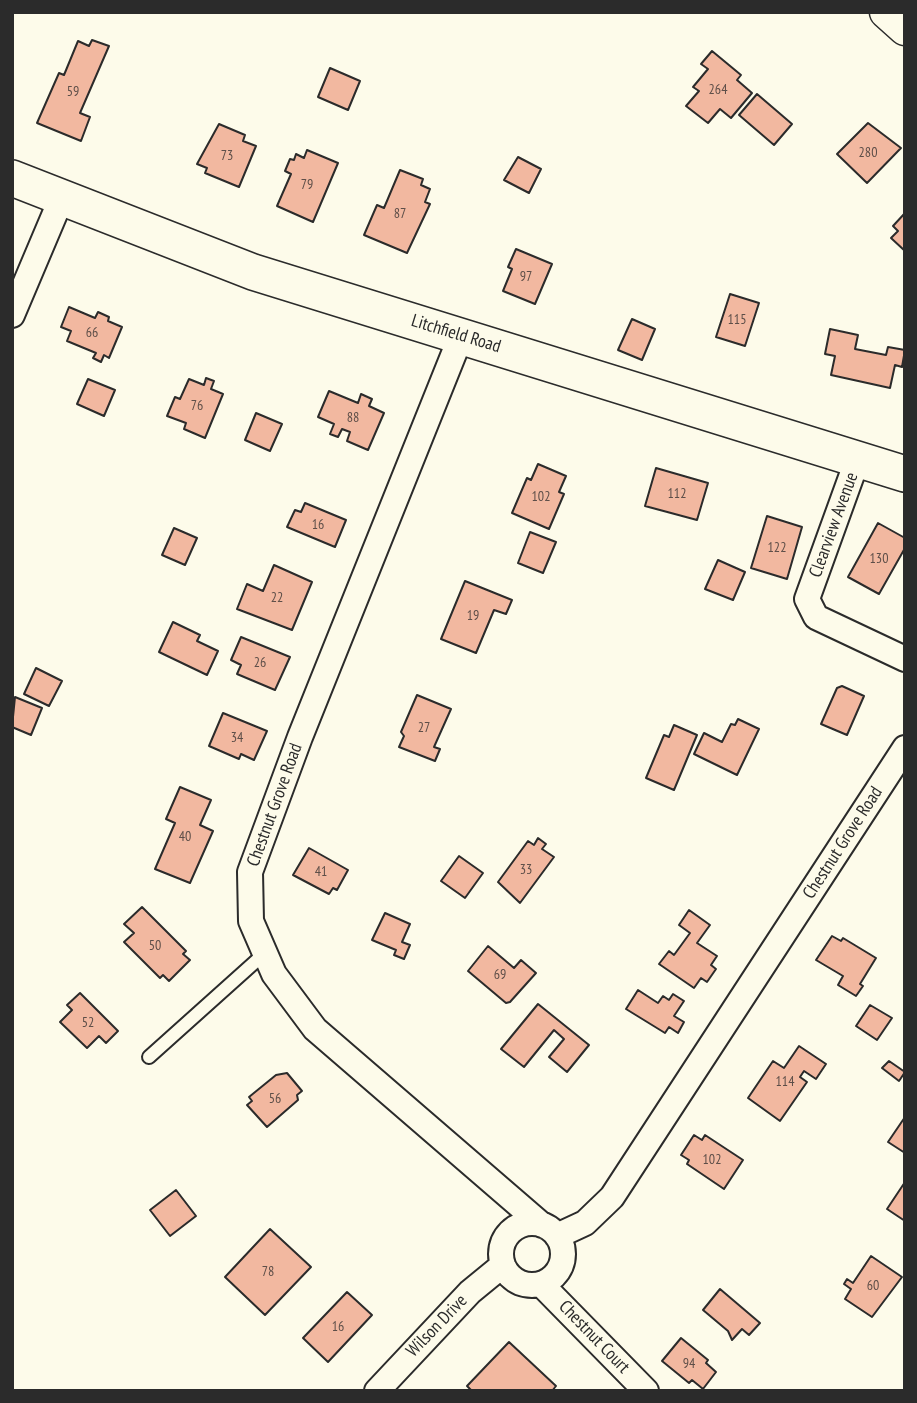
<!DOCTYPE html>
<html>
<head>
<meta charset="utf-8">
<style>
	body { margin:0 }
	#map { position:relative; width:917px; height:1403px; overflow:hidden; background:#fdfbea; font-family:"PT Sans Narrow",sans-serif }
	canvas { display:block }
	.frame { position:absolute; inset:0; border:14px solid #2b2b2b; pointer-events:none }
</style>
</head>
<body>
<div id="map">
<canvas width="917" height="1403"></canvas>
<div class="frame"></div>
</div>
<script>
const ctx = document.querySelector('canvas').getContext('2d');
ctx.lineJoin = 'round';
function paint(path, color) { ctx.fillStyle = color; ctx.fill(path, 'evenodd'); }
function trace(path, color, width, dash) { ctx.strokeStyle = color; ctx.lineWidth = width; ctx.lineCap = dash ? 'butt' : 'round'; ctx.setLineDash(dash || []); ctx.stroke(path); }
function drawText(font, color, halo, rows, align = 'center') {
  ctx.font = font + ' "PT Sans Narrow",sans-serif'; ctx.lineWidth = 5; ctx.setLineDash([]); ctx.textBaseline = 'middle'; ctx.strokeStyle = halo; ctx.fillStyle = color; for (const [text, x, y, turn = 0] of rows) {
    ctx.save(); ctx.translate(x, y); ctx.rotate((+turn || 0) * Math.PI / 180); ctx.textAlign = isNaN(turn) ? turn : align; if (halo) ctx.strokeText(text, 0, 0); ctx.fillText(text, 0, 0); ctx.restore();
  }
}
const building = new Path2D(`
	M92 40 109 46 80 113 90 117 81 141 37 123 59 73 64 75 78 41 89 46Z
	M712 51 741 75 737 80 752 93 731 118 720 109 708 123 686 106 699 91 693 87 708 69 701 64Z
	M330 68 360 81 348 110 318 97Z
	M757 94 792 124 774 145 739 115Z
	M868 123 901 148 867 183 837 154Z
	M219 124 245 135 243 141 256 146 239 187 205 173 207 168 197 164Z
	M307 150 338 163 313 222 277 206 291 174 285 171 290 159 294 160 296 154 304 158Z
	M518 157 541 169 529 193 504 180Z
	M400 170 423 179 421 185 430 189 425 202 430 204 407 253 364 235 377 205 384 208Z
	M905 213V251L891 238 898 231 893 226Z
	M516 249 552 264 535 304 503 291 512 269 508 267Z
	M730 294 759 303 745 346 716 337Z
	M69 307 95 318 98 312 109 317 108 321 122 327 109 358 104 355 101 362 93 358 96 353 67 341 71 331 61 327Z
	M632 319 655 329 642 360 618 350Z
	M830 329 858 335 855 349 886 355 888 347 905 350 902 367 895 365 890 388 831 375 835 356 825 354Z
	M206 378 214 381 211 389 223 394 205 438 184 429 186 423 167 416 175 397 180 399 189 379 204 385Z
	M88 379 115 390 104 416 77 404Z
	M329 391 358 403 361 394 372 399 369 406 384 413 368 450 347 441 350 432 342 429 338 437 330 434 334 424 318 417Z
	M256 413 282 424 270 451 245 440Z
	M538 464 566 476 559 492 564 494 549 529 512 513 527 478 531 480Z
	M656 468 708 483 697 520 645 506Z
	M305 503 346 520 335 547 287 527 295 510 301 512Z
	M767 516 802 527 787 579 751 568Z
	M878 523 905 538V548L879 594 848 577Z
	M174 528 197 538 185 565 162 555Z
	M530 532 556 542 543 573 518 563Z
	M718 560 745 572 733 600 705 589Z
	M274 565 312 582 292 630 237 609 247 584 263 591Z
	M465 581 512 600 506 614 494 610 476 653 441 639Z
	M173 622 200 635 197 641 218 651 207 675 159 652Z
	M241 637 290 657 275 690 237 674 241 665 231 660Z
	M36 668 62 681 49 706 24 694Z
	M842 686 864 696 847 735 821 724 837 688Z
	M417 695 451 709 434 747 440 749 435 761 399 747 404 736 401 732Z
	M15 697 42 708 31 735 12 727Z
	M223 713 267 731 254 760 241 754 239 759 209 746Z
	M738 719 759 729 737 775 694 754 704 733 722 742 731 724 735 725Z
	M674 725 697 735 674 790 646 778 664 735 669 737Z
	M180 787 211 800 200 825 213 831 190 883 155 869 175 823 166 819Z
	M538 838 546 844 542 849 554 857 520 903 498 882 528 841 534 845Z
	M309 848 348 870 337 890 333 888 329 894 293 875Z
	M459 856 483 873 465 898 441 881Z
	M142 907 186 951 183 954 190 960 169 981 163 975 160 978 124 942 134 933 124 924Z
	M689 910 710 925 697 943 717 956 711 965 716 969 707 982 701 978 694 988 659 964 669 951 674 955 690 933 679 925Z
	M385 913 410 924 402 942 410 945 404 959 394 955 396 950 372 940Z
	M832 936 841 941 843 938 876 958 860 984 863 986 856 996 838 985 843 976 816 960Z
	M488 946 514 968 521 960 536 973 510 1002 506 1003 468 971Z
	M638 990 658 1003 663 996 669 1000 673 994 684 1001 674 1016 684 1022 678 1033 669 1027 665 1033 626 1009Z
	M80 993 118 1031 106 1043 99 1036 87 1048 60 1022 72 1010 67 1005Z
	M538 1004 589 1045 567 1072 549 1057 564 1039 554 1030 524 1067 501 1049Z
	M870 1005 892 1018 877 1040 856 1026Z
	M799 1046 826 1064 816 1079 804 1071 800 1077 807 1082 780 1121 748 1098 773 1061 784 1068Z
	M889 1061 905 1072 899 1081 882 1068Z
	M287 1073 302 1091 297 1095 298 1100 267 1127 247 1105 252 1101 249 1097 276 1075Z
	M905 1117V1153L888 1142Z
	M694 1135 702 1140 705 1135 743 1160 724 1189 687 1164 689 1160 681 1155Z
	M905 1182V1221L887 1209Z
	M176 1190 196 1216 170 1236 150 1210Z
	M270 1229 311 1267 265 1315 225 1277Z
	M871 1256 902 1277 872 1317 845 1299 851 1289 844 1284 847 1279 853 1283Z
	M720 1289 760 1323 749 1335 742 1329 732 1340 728 1331 703 1310Z
	M347 1292 372 1315 328 1362 303 1338Z
	M681 1338 708 1360 706 1363 716 1372 703 1389 692 1380 689 1383 662 1361Z
	M509 1342 556 1386 552 1391H472L467 1386Z`);
paint(building, '#f2b8a0');
trace(building, '#2b2b2b', 2);
const service = new Path2D(`
	M149 1057 265 953`);
const minor = new Path2D(`
	M12 315 62 197
	M461 336 300 737 250 872 251 921 274 974 315 1029 542 1225
	M858 458 807 599 816 617 905 659
	M501 1254a31 31 0 1 1 62 0a31 31 0 1 1-62 0Z
	M557 1236 585 1223 612 1197 905 748
	M541 1284 646 1391
	M377 1391 470 1292 503 1265`);
const tertiary = new Path2D(`
	M886 12 905 29`);
const secondary = new Path2D(`
	M12 178 253 272 905 474`);
trace(service, '#2b2b2b', 16);
trace(minor, '#2b2b2b', 28);
trace(tertiary, '#2b2b2b', 35);
trace(secondary, '#2b2b2b', 38);
trace(service, '#fdfbea', 12);
trace(minor, '#fdfbea', 24);
trace(tertiary, '#fdfbea', 32);
trace(secondary, '#fdfbea', 35);
drawText('14px', '#5d4e48', null, [
	["264",718,90],
	["59",73,92],
	["280",868,153],
	["73",227,156],
	["79",307,185],
	["87",400,214],
	["97",526,277],
	["115",737,320],
	["66",92,333],
	["76",197,406],
	["88",353,418],
	["112",677,494],
	["102",541,497],
	["16",318,525],
	["122",777,548],
	["130",879,559],
	["22",277,598],
	["19",473,616],
	["26",260,663],
	["27",424,728],
	["34",237,738],
	["40",185,837],
	["33",526,870],
	["41",321,872],
	["50",155,946],
	["69",500,975],
	["52",88,1023],
	["114",785,1082],
	["56",275,1099],
	["102",712,1160],
	["78",268,1272],
	["60",873,1286],
	["16",338,1327],
	["94",689,1364]
]);
drawText('18px', '#2b2b2b', '#fdfbea', [
	["Litchfield Road",456,334,17],
	["Clearview Avenue",834,525,-70],
	["Chestnut Grove Road",275,805,-70],
	["Chestnut Grove Road",843,843,-57],
	["Wilson Drive",437,1326,-46],
	["Chestnut Court",594,1337,46]
]);
</script>
</body>
</html>
